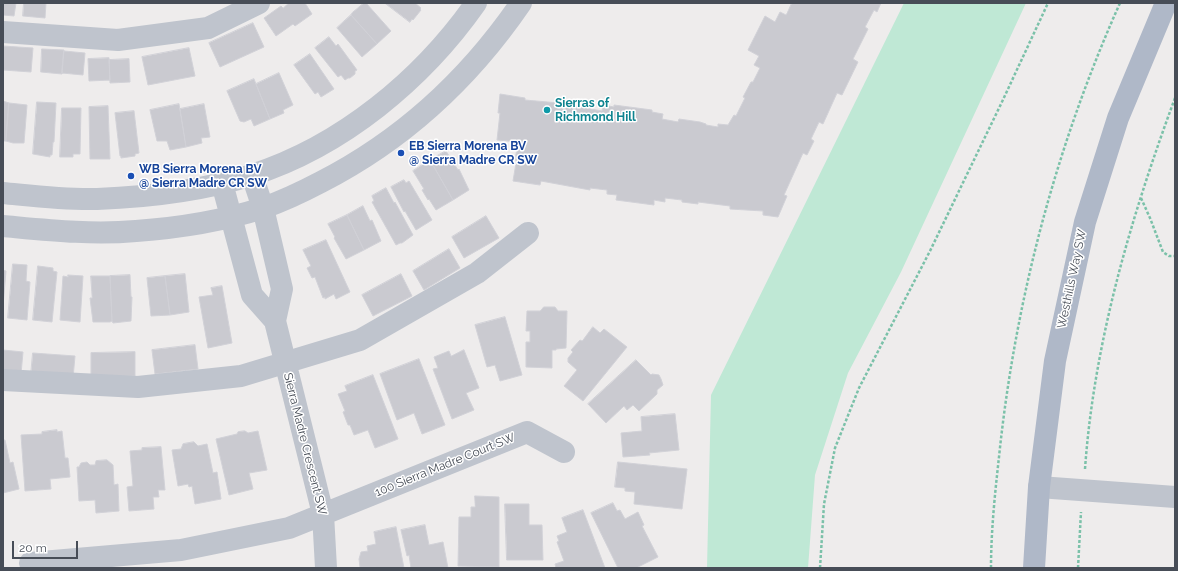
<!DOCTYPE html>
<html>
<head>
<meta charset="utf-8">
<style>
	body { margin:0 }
	#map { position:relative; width:1178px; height:571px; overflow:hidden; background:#eeecec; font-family:Raleway,sans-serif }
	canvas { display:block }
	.frame { position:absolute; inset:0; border:4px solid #474d57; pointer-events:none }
	.scale { position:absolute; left:12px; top:541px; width:66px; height:18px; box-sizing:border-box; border:2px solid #474d57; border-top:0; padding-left:5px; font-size:12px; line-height:14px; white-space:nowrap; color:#474d57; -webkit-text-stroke:3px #fff; paint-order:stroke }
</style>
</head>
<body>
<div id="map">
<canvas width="1178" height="571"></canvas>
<div class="frame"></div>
<div class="scale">20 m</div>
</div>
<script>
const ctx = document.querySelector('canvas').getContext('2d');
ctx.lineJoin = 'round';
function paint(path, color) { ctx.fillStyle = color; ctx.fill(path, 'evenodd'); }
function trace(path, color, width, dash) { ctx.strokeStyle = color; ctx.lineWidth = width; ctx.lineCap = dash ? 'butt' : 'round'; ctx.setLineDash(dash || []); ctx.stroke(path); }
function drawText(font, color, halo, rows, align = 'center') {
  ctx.font = font + ' Raleway,sans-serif'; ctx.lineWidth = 3; ctx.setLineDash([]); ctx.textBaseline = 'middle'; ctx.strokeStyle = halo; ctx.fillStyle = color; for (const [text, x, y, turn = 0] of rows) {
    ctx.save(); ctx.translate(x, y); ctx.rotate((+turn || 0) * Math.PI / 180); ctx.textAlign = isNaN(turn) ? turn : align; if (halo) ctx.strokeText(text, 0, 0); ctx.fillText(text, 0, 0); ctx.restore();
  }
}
paint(new Path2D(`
	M904 3H1026L901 272 848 373 815 475 808 568H707L711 395Z`), '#bfe8d5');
const building = new Path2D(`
	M3 3H16L14 16 3 15Z
	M24 3H46L45 18 23 16Z
	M289 3H305L312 14 295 26 293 24 276 36 264 18 281 6 283 8Z
	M364 3H366L391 31 377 44 351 15 352 13Z
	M385 3H415L421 8 420 9 421 10 413 20 412 19 410 22Z
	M792 3H881L877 12 874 10 865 27 868 29 853 59 858 62 842 95 837 93 823 124 819 122 811 139 814 141 807 155 803 153 784 195 787 196 778 217 763 215V211L730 209V206L698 202V204L682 202V200L665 198V202L654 200V205L616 200 617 195 607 194V190L590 188V190L541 181 540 185 513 181 516 163H519L520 161 515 160 518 142 497 140 500 113H498L500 94 525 98V100L559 103V106H564V104L602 111 603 105 614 107V105L652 110V112L663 114 662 119 678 122 679 119 700 122 706 124V125L718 127V124L728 125 734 115 736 116 745 98 743 97 751 82H753L760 68 754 65 759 56 748 50 765 16 775 22 780 12 786 15Z
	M351 15 377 44 362 57 337 28Z
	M253 23 264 47 220 67 209 43Z
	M329 37 336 46 338 44 357 70 355 71V74L350 78H348L345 80 341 75 338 77 315 48Z
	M3 46 33 48 31 72 3 70Z
	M189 48 195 76 148 85 142 57Z
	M42 49 64 50 62 74 41 72Z
	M64 51 85 53 83 75 62 73Z
	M310 54 334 89 321 97 318 92 315 94 294 65Z
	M109 58 110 80 89 81 88 59Z
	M129 59 130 82 110 83 109 60Z
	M279 73 293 105 283 110 284 113 270 119 256 84Z
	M254 79 270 119 254 126 251 119 244 122 240 121 227 91Z
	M3 101 9 103 6 141H3Z
	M37 102 56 103 54 142H53L52 155H50V157L33 154Z
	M9 103 27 105 24 143H13L6 141Z
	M179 104 186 147 170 150 167 141H157L150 110Z
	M204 104 210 137 201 138 202 143 186 147 180 109Z
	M108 106 110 159H90L89 107Z
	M62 108H81L80 154H73V157H60Z
	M134 111 139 153 135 154V156L121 158V156H120L115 113Z
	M446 151 458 170 459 169 469 190 453 200 430 160Z
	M430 160 453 200 436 210 429 199 428 200 422 190 424 189 413 171Z
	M404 180 406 183 409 181 432 220 416 230 405 211 404 212 391 187Z
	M386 188 394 203 395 202 413 235 402 243H400L396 245 372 202 374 201 372 196Z
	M363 206 370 221 372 220 381 241 364 250 347 215Z
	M347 215 364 250 346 259 334 238 335 237 328 224Z
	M486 216 499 238 464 258 452 237Z
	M326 240 350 292 336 299 334 294 325 299V297L323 298 315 277 312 278 307 268 311 266 303 250Z
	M449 249 460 268 424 290 413 271Z
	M13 264 27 265 26 281 30 282 27 320 8 318Z
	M38 266 53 268V271L57 272 52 322 33 320Z
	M3 270 6 271 3 306Z
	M185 274 189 312 170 315 165 276Z
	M401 274 412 296 373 316 362 295Z
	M68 275 83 276 80 322 60 320 63 276 68 277Z
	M130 275 131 297H132L131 321 113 323 112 321 110 276Z
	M91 276H110L112 321 110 322H93L90 298H92Z
	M165 276 170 315 151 316 147 278Z
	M222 286 232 343 208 348 199 297 213 295 211 288Z
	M544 307H555L558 311H567L566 348 556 349V350H552V368L526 367V342H530V331H526L527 311H540Z
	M505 317 522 375 500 381 495 365 487 367 475 325Z
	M593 327 600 333 604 329 627 347 583 401 564 386 577 370 568 362V358L573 352 571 350 580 340 582 341Z
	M195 345 198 369 155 374 152 350Z
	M3 350 23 352 21 374 3 373Z
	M464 350 479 388 466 393 474 410 452 419 433 369 438 368 434 357 449 351 451 356Z
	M135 352V376L91 377V353Z
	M33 353 75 356 73 378 31 375Z
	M419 359 445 425 422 434 414 413 397 420 380 374Z
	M636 360 651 375 652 374 659 375 661 379 663 385 657 390V394L639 411 633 405 627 410 624 406 606 423 588 404Z
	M373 375 398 439 375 448 368 430 354 435 350 425H348L343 412 345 411 338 394 347 391 345 386Z
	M675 414 679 450 649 453 650 455 623 457 621 433 642 431 641 417Z
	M57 430V432L62 431 65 458H68L70 477 50 479 51 489 25 491 21 435 42 434V432Z
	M245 431 248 433 258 431 267 470 249 473 253 489 229 495 216 439 237 434 238 432Z
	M3 440H5L10 463 13 462 19 489 3 493Z
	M194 442 198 446 207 444 213 473 217 472 221 499 195 504 192 486 189 487 188 484 178 486 172 450 181 449 183 444Z
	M161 447 165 490H158L159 497H153L154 509 129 511 127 487 133 486 130 451 142 450V448Z
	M107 460 113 465 114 485 118 484 119 511 96 513 95 500 79 501 77 467H79L81 463 87 462 90 465H95L96 461Z
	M618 462 687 469 682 509 634 504 635 492 625 491V488L615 487Z
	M475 496 499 497V567L458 566 459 517H471V507H475Z
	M613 503 617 511 620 510 625 519 638 512 644 525 642 526 658 557 636 568H618L591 513Z
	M505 504H529V525H542L543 560H507Z
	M583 510 605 568H556L555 564 564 561 557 542 559 541 557 536 567 532 562 518Z
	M425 525 429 545 443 542 448 568H411L409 555 407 556 401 530Z
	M396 527 404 568 360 567 359 559 361 552 368 551 367 546 376 544 374 532Z`);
paint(building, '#cacad0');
trace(building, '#d1d1d7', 1);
trace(new Path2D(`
	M1141 198 1150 218 1163 252 1169 256H1175
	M1085 469C1094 342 1131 217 1175 98
	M820 568 824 504 835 448 859 388 930 251 1001 104 1048 3
	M991 568C991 531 995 493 999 457 1015 301 1056 146 1120 3
	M1078 568 1081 512`), '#7bc1a9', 2.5, [3, 2]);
trace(new Path2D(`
	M3 32 118 40 208 28 259 3
	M252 175 263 208 282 289 275 321 323 514 326 568
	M222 183 252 295 275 321
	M3 193C34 196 65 200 97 199 149 197 202 191 252 175 342 146 422 80 476 3
	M3 226C47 230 91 235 136 231 178 228 222 221 263 208 283 201 302 192 321 182 403 140 469 79 521 3
	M3 380 138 387 241 376 360 340 477 273 528 233
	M1039 487 1175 497
	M30 563 181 550 289 528 527 432 564 452`), '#bfc4cd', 22);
trace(new Path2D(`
	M1034 568 1039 487 1055 361 1085 222 1118 118 1166 3`), '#afb8c8', 22);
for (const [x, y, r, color] of [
	[547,110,4,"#0f9aa8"],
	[401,153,4,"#1a4fb4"],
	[131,176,4,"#1a4fb4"]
]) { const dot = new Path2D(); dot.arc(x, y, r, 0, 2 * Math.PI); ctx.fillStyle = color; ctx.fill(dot); trace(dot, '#fff', 1.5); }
drawText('bold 12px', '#0d838f', '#fff', [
	["Sierras of",555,103],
	["Richmond Hill",555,117]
], 'left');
drawText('bold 12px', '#164399', '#fff', [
	["EB Sierra Morena BV",409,146],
	["@ Sierra Madre CR SW",409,160],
	["WB Sierra Morena BV",139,169],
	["@ Sierra Madre CR SW",139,183]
], 'left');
drawText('12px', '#474d57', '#fff', [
	["Westhills Way SW",1072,279,-78],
	["Sierra Madre Crescent SW",305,444,76],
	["100 Sierra Madre Court SW",445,465,-22]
]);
</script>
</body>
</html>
